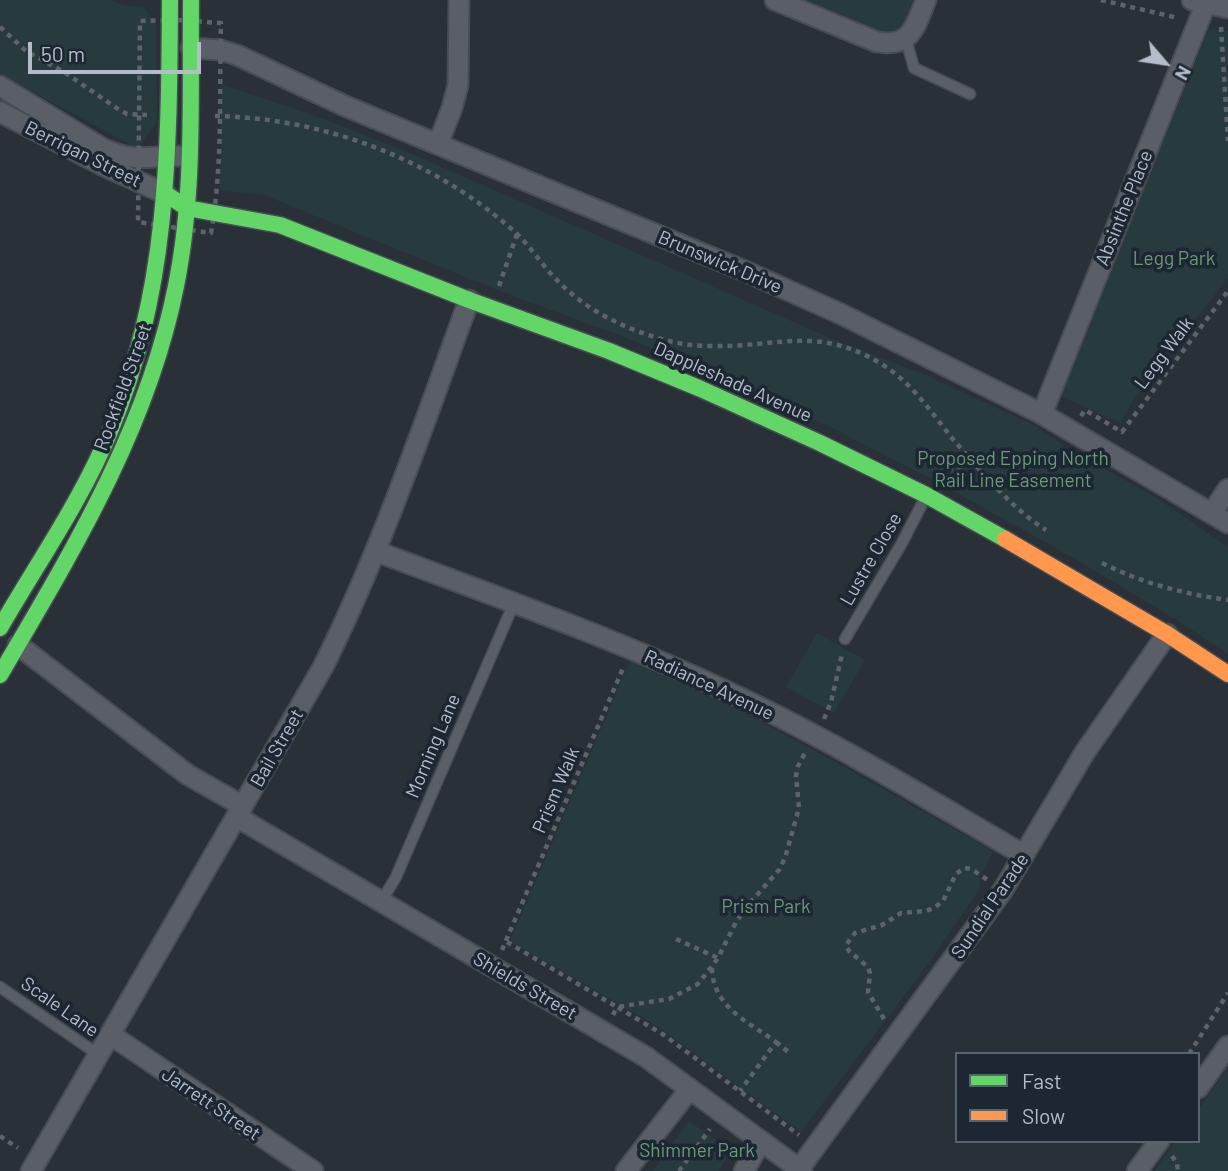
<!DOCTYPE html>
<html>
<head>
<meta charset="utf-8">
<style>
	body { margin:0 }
	#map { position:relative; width:1228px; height:1171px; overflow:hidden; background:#2a3038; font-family:Barlow,sans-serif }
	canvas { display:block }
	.legend { position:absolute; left:955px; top:1052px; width:245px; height:91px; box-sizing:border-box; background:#1d2633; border:2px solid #59626f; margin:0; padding:9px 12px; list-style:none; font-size:21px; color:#b4bcc9 }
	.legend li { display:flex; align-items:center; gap:14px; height:35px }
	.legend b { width:35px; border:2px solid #59626f }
	.north { position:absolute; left:1130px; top:28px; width:70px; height:70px; -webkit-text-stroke:5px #1d2633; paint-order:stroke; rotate:119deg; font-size:19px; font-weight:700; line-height:28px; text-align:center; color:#b4bcc9 }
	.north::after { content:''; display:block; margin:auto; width:24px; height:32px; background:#b4bcc9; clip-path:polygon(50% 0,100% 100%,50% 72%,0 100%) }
	.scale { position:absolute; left:28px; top:42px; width:173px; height:32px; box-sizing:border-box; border:4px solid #b4bcc9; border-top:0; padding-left:9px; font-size:21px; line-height:24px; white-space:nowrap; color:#b4bcc9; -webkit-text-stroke:5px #1d2633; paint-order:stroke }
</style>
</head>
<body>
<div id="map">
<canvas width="1228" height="1171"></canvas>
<ul class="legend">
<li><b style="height:9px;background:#63d668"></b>Fast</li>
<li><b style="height:9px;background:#ff974d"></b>Slow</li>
</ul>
<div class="north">N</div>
<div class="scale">50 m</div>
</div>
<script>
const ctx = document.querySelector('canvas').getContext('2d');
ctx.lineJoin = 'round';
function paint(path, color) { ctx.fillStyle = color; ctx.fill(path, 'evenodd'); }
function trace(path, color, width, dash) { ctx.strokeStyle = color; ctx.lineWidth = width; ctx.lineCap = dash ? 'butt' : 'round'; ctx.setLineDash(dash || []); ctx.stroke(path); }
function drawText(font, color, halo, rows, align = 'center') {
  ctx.font = font + ' Barlow,sans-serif'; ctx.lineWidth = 7; ctx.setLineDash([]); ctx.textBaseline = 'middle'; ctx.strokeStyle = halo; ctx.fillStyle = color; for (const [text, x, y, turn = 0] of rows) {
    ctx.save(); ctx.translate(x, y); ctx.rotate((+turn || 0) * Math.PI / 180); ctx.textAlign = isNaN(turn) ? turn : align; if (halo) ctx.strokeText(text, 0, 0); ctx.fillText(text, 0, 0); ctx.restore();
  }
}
paint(new Path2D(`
	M0 0H112L124 6H143L156 25 157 121 138 149 0 74Z
	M799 0H915L901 30 892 33H880Z
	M1209 29 1228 31V278L1131 403 1121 423 1060 396Z
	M221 84 329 121 410 153 830 338 926 375 1036 426 1065 447 1157 498 1228 547V654L1177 620 1072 557 937 482 828 426 711 372 616 334 497 290 264 195 220 190Z
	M817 633 865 660 834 713 786 687Z
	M630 661 735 708 814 750 993 851 979 880 980 888 931 960 801 1132 660 1028 510 941Z
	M1228 1067V1171H1154L1176 1141H1198V1110Z
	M689 1121 731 1150 719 1171H653Z`), '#273a3e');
const lane = new Path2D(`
	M906 39 914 68 970 94
	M845 639 902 543 926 496
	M381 902 396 877 514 603
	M0 987 99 1055`);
const street = new Path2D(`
	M775 0 877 42C911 48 915 27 926 0
	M1192 0 1228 8
	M191 48 220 50 237 55 345 106 747 272 841 314 1042 414 1228 523
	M0 86 102 148C134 163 145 156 179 156
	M0 112 104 166 166 194
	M438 144 452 108 458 85 459 0
	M1042 414 1206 3
	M1212 513 1228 489
	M375 551C498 597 622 641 741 698 838 744 931 801 1024 855
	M18 645 188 775 243 806
	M237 817 646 1057 802 1171
	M111 1035 313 1171
	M1198 1088 1228 1046
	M799 1169 1003 890 1085 752 1167 634
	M31 1171 323 667C382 549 424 423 469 300
	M626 1171 689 1090
	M744 1171 761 1141
	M1137 1171 1159 1141`);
const fast = new Path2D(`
	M166 194 187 208 280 225 469 300 609 351 701 389 820 443 926 495 1005 539
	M0 628C38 562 82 500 111 429 169 290 169 148 170 0
	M0 675C72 552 148 428 176 286 195 192 190 95 191 0`);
const slow = new Path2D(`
	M1005 539 1167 634 1228 674`);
trace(lane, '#484c53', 13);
trace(street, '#484c53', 23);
trace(fast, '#484c53', 19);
trace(slow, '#484c53', 19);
trace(new Path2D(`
	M1101 0 1178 18
	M177 20 221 23C219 93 223 164 211 233L138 222 140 21Z
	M0 27 26 51 64 72 118 109 127 114 147 115
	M1221 27 1228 141
	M215 116C324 118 433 159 515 232 529 245 540 262 553 276 575 300 602 317 632 329 657 339 682 346 709 346 778 348 817 324 883 365 912 383 931 412 952 438 980 470 1010 507 1046 530
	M499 286 517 234
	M1081 416 1085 410 1122 432 1228 291
	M940 475 942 471 1002 458 1025 465 1060 457 1064 449
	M1102 563C1142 583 1184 594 1228 600
	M824 719 831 702 842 654
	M676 939 718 958
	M507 942 617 1007 669 999 698 984 718 958 736 922 749 904 779 870 785 858 799 808 796 776 798 766 806 751
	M502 950 624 666
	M712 968C713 1007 747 1021 776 1042L740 1091
	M613 1015 617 1007 664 1035 799 1135
	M884 1019 868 992 870 973 868 967 849 951 846 945 855 933 882 925 901 913 926 911 934 908 943 901 956 874 964 868 971 869 988 880
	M776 1042 791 1054
	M1189 1054 1228 993
	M0 1136 18 1148
	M1172 1156 1177 1163 1178 1171
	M679 1171 710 1129`), '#5d636a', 4.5, [5, 5]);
trace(lane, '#5a5e66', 10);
trace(street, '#5a5e66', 19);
trace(fast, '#63d668', 16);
trace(slow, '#ff974d', 16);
drawText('19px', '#b4bcc9', '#1d2633', [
	["Berrigan Street",83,154,26],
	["Absinthe Place",1124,208,-68],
	["Brunswick Drive",720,262,23],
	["Legg Walk",1164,353,-53],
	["Dappleshade Avenue",733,382,24],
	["Rockfield Street",123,387,-70],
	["Lustre Close",871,559,-60],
	["Radiance Avenue",709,685,25],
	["Morning Lane",433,746,-67],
	["Bail Street",277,748,-60],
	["Prism Walk",556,790,-67],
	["Sundial Parade",990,906,-56],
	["Shields Street",525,986,30],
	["Scale Lane",60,1007,35],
	["Jarrett Street",211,1104,34]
]);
drawText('19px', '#6b9a76', '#1d2633', [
	["Legg Park",1174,259],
	["Proposed Epping North",1013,459],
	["Rail Line Easement",1013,481],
	["Prism Park",766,907],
	["Shimmer Park",697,1151]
]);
</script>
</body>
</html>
